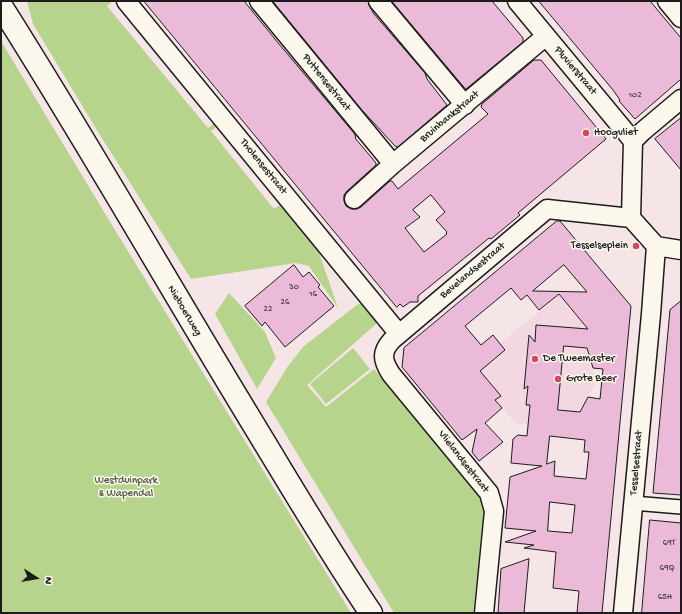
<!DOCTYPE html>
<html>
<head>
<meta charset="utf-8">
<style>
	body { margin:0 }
	#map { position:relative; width:682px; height:614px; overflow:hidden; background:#f6e5e6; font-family:"Gochi Hand",sans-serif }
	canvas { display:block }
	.frame { position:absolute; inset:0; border:2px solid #1c1c1c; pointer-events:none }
	.north { position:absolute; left:16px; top:558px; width:40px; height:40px; -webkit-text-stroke:3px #fbf7ec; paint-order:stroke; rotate:102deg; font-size:11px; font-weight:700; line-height:16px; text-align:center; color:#1c1c1c }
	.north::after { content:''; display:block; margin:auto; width:14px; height:18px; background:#1c1c1c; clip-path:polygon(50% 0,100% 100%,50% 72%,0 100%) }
</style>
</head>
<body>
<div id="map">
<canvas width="682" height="614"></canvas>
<div class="frame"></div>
<div class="north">N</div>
</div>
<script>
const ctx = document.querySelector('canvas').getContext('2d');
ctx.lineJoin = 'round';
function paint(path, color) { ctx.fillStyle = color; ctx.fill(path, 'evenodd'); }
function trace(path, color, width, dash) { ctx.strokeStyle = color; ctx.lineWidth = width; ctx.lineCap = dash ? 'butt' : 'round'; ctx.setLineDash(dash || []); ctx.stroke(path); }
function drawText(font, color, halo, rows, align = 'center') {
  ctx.font = font + ' "Gochi Hand",sans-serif'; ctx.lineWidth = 3; ctx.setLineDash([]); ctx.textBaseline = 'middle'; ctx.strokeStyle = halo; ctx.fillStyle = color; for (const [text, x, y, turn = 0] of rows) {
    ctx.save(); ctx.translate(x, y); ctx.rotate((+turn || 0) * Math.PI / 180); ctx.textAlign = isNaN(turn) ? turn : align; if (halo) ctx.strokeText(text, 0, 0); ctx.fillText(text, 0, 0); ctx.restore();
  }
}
paint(new Path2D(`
	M559 295 583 324 581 348 586 349 596 383 579 411H575L573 430 517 424 468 370Z`), '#f3d8e2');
paint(new Path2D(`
	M27 1H109L111 3 107 6 208 128 217 121 220 124 211 131 274 209 284 202 316 244 338 308 309 266 296 263 191 279 103 140 33 24Z
	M1 41 118 235 351 613H1Z
	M229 293 265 332 276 358 257 389 215 314Z
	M358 304H365L377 320 376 324 307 385 326 407 374 369 476 492 484 507 473 613H394L266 402 288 366 303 347Z
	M353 348 370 369 326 404 310 384Z`), '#b7d48d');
const building = new Path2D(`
	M144 1H244L279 44 354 133 356 137 355 138 376 163V165L347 191 344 195V201L346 206 351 209H357L361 207 390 181H392L398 189 488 114 481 107 482 104 534 60H541L606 139 518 213 520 215 491 239 489 238 418 296V302H410L403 307 400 304 397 307ZM431 195 445 212 436 220 447 232 446 233 447 234 424 252 405 228 420 217 413 210Z
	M273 1H368L370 7 374 14 425 73 427 79 447 105 398 147 395 146 362 110Z
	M392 1H492L523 38V42L466 89Z
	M539 1H650L681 38V79L635 119 619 101 620 100 613 90Z
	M681 118V170L655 139Z
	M557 221H560L631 306 602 613H577L579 591 553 588 556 552 524 548 534 545 505 542 536 531 505 528 510 477 542 466 511 463 513 439 518 435 527 436 530 405H526L528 386 524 389 529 335 535 342 536 325 588 329 559 294 539 310 527 295 521 300 511 288 465 326 481 345 493 335 505 350 480 371 501 396 495 400 502 408 485 423 503 442 479 461 472 452 477 429 462 440 402 367 404 348ZM564 265 587 292 533 291ZM564 346 587 348 593 368 603 369 600 399 588 397 580 412 558 410ZM550 436 585 440 584 452H589L586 479 554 476 555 461 547 464ZM550 502 575 505 572 533 548 531Z
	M294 265 303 277 309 272 320 285 318 287 334 306 285 347 265 322 262 326 245 306Z
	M681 301V495L653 493 670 310Z
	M650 520 681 523V613H642Z
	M529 559 524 613H498L501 569Z`);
paint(building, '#ecbad9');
trace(building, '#1c1c1c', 1);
const pedestrian = new Path2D(`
	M633 503 681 507`);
const minor = new Path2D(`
	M126 1 399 334
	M259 1 393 164
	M378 1 465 105
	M517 1 633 141
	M667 1 681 18
	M633 141 631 218 656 246 681 250
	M633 141 643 131 681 99
	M354 199 393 164 546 36
	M484 613 494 511 489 493 391 374C382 360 381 352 392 340L547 209 631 218
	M623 613 651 314 656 246`);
const tertiary = new Path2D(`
	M1 6C88 143 168 284 252 422 291 486 329 551 371 613`);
trace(pedestrian, '#1c1c1c', 16);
trace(minor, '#1c1c1c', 21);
trace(tertiary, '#1c1c1c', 25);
trace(pedestrian, '#fbf7ec', 13);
trace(minor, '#fbf7ec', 18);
trace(tertiary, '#fbf7ec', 22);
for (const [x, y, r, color] of [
	[586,133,4,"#d1495b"],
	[636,246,4,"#d1495b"],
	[535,359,4,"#d1495b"],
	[558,379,4,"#d1495b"]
]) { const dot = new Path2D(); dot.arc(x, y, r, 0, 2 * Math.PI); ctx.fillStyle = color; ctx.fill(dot); trace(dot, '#fbf7ec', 1.5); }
drawText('9px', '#50444b', null, [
	["102",635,96],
	["30",294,288],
	["16",313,295],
	["26",285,303],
	["22",268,310],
	["69T",669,544],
	["69Q",667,569],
	["65H",665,598]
]);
drawText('11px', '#1c1c1c', '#fbf7ec', [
	["Pluvierstraat",575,71,50],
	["Puttensestraat",326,83,51],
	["Bruinbankstraat",450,117,-40],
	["Tholensestraat",263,167,51],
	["Bevelandsestraat",473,271,-40],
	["Nieboerweg",184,311,59],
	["Vlielandsestraat",463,462,52],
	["Tesselsestraat",637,463,-85]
]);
drawText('11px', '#1c1c1c', '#fbf7ec', [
	["Hoogvliet",594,133],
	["Tesselseplein",628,246,"right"],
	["De Tweemaster",543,359],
	["Grote Beer",566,379]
], 'left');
drawText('11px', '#525c44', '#fbf7ec', [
	["Westduinpark",126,481],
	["& Wapendal",126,494]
]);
</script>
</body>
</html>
